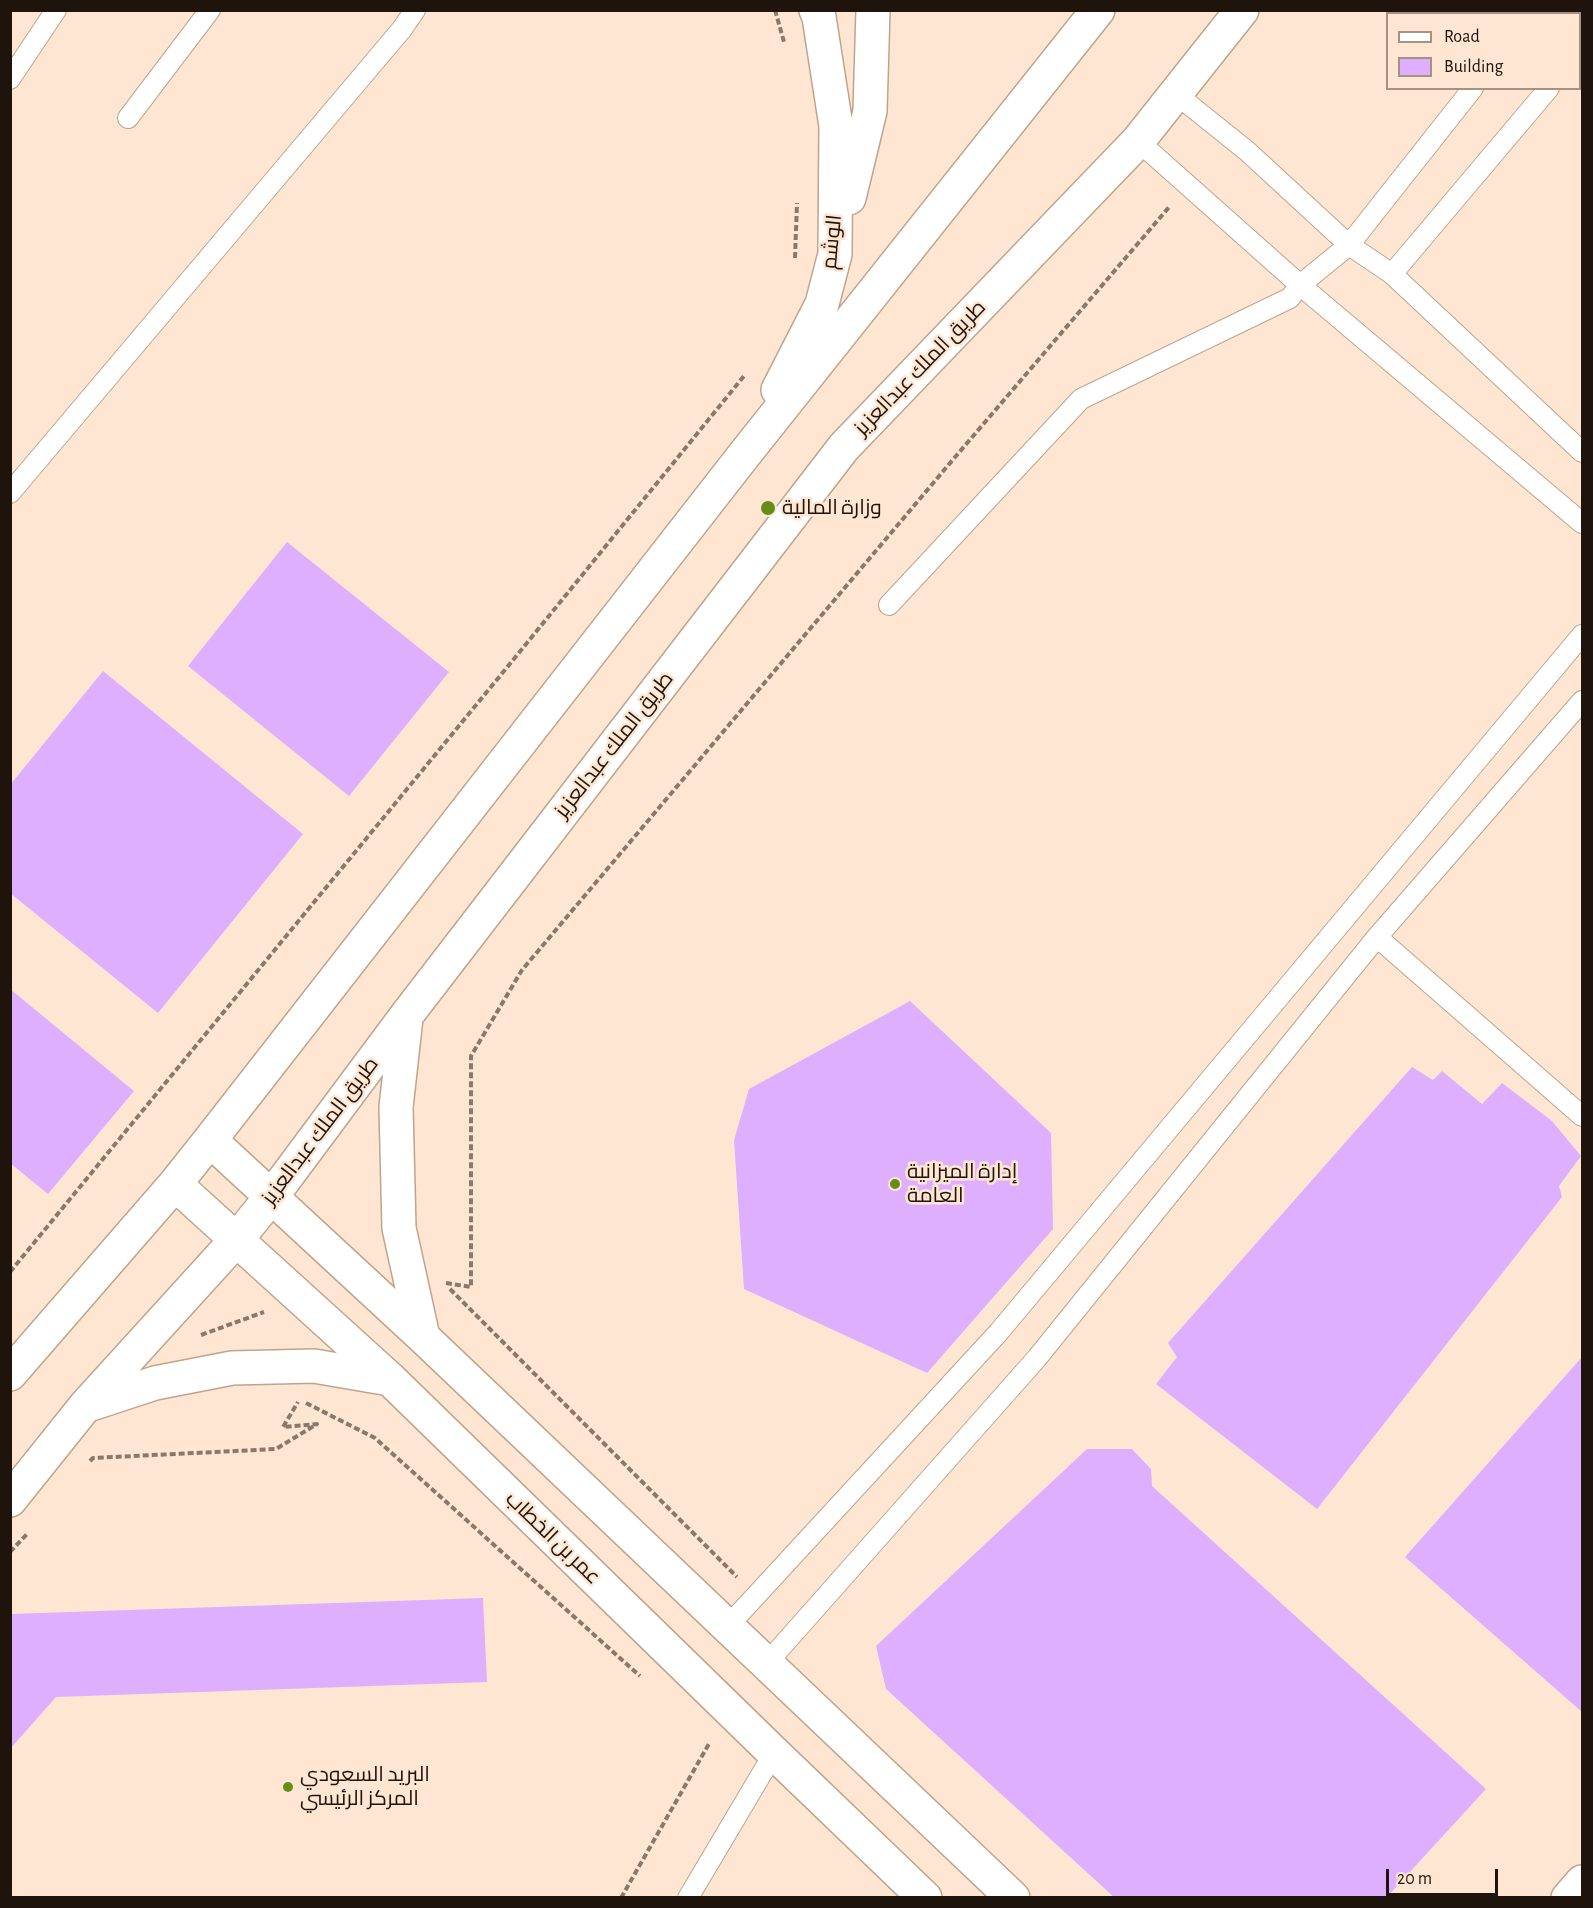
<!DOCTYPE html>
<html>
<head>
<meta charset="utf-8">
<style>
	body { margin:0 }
	#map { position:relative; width:1593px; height:1908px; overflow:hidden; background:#fee6d2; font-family:"Alegreya Sans",sans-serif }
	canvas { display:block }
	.frame { position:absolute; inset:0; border:12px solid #1e140b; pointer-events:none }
	.legend { position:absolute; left:1386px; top:12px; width:195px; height:78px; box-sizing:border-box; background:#fee6d2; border:2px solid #a49282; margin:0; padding:8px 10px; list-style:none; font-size:18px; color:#1e140b }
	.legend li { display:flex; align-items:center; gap:12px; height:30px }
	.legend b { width:30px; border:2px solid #a49282 }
	.scale { position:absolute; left:1386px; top:1869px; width:112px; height:27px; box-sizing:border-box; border:3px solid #1e140b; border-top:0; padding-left:8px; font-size:18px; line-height:21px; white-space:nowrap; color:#1e140b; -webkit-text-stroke:4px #fee6d2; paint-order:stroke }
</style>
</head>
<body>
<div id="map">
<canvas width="1593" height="1908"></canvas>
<div class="frame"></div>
<ul class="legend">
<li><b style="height:8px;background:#fff"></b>Road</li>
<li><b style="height:16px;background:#deaffe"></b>Building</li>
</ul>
<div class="scale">20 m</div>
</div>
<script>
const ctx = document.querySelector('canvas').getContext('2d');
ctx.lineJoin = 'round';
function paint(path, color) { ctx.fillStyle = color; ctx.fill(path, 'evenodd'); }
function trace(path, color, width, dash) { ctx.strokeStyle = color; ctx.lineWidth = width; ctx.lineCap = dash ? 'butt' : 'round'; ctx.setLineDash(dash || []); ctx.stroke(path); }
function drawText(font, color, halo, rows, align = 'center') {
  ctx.font = font + ' "Alegreya Sans",Cairo,sans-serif'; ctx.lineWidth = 5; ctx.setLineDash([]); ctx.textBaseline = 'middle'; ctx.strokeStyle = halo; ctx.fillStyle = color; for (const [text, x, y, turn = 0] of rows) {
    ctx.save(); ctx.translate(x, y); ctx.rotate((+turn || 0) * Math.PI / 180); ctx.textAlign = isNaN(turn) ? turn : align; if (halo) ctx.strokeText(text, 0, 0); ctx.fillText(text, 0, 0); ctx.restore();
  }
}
paint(new Path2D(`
	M287 542 449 672 349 796 188 666Z
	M103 671 303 834 158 1013 10 893V785Z
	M10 989 134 1091 48 1194 10 1163Z
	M910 1001 1051 1133 1053 1229 927 1373 744 1289 734 1140 749 1089Z
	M1412 1067 1433 1080 1442 1071 1482 1104 1502 1083 1552 1121 1581 1156 1559 1186 1562 1197 1317 1509 1156 1384 1177 1357 1168 1343Z
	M1582 1357V1712L1405 1557Z
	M1087 1449H1132L1151 1469 1152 1486 1486 1789 1386 1898H1115L886 1689 876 1646Z
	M483 1598 487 1682 56 1697 10 1749V1614Z`), '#deaffe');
const lane = new Path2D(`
	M1532 14 1534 10
	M1580 53 1582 50
	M10 79 56 10
	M1176 94 1247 151 1349 245 1392 274 1582 452
	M128 118 210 10
	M1138 141 1300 285 1582 523
	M1392 274 1549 88
	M10 493 402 29 415 10
	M889 605 1081 399 1290 298 1300 285 1349 245 1473 88
	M1377 937 1582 1116
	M728 1626 998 1333 1582 635
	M767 1663 1037 1358 1377 937 1582 701
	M688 1898 774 1753`);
const street = new Path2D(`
	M1568 1898 1582 1882`);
const secondary = new Path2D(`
	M849 198 870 111 873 10
	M778 390 822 304 835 254 836 126 819 17 816 10
	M406 1018 396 1107 399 1228 423 1337
	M210 1140 423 1337 1013 1898
	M175 1184 390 1379 774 1753 925 1898
	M10 1374 175 1184 210 1140 744 455 1098 10
	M88 1405 155 1383 232 1368 314 1366 390 1379
	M10 1500 86 1405 237 1239 272 1196 406 1016 844 447 1138 141 1242 10`);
trace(lane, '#bfa48c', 22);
trace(street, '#bfa48c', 36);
trace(secondary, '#bfa48c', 36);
trace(new Path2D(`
	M775 10 784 42
	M795 258 797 203
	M10 1272 518 654 744 376
	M446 1283 471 1287V1056L522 970 956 456 1170 206
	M450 1289 737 1577
	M201 1335 264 1312
	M306 1403 375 1438 640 1676
	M90 1461 93 1458 276 1449 317 1424 283 1427 298 1402
	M10 1552 28 1533
	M621 1898 710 1742`), '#8a796b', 4, [6, 3]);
trace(lane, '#fff', 20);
trace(street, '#fff', 33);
trace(secondary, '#fff', 33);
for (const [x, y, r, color] of [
	[768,508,8,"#678d19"],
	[895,1184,6,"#678d19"],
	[288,1787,6,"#678d19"]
]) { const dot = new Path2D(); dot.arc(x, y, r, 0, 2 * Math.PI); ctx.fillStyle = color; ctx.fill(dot); trace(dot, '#fee6d2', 2); }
drawText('21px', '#1e140b', '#fee6d2', [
	["الوشم",832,242,-84],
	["طريق الملك عبدالعزيز",920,368,-46],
	["طريق الملك عبدالعزيز",614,745,-52],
	["طريق الملك عبدالعزيز",320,1131,-53],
	["عمر بن الخطاب",553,1538,44]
]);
drawText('21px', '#1e140b', '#fee6d2', [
	["وزارة المالية",782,508],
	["إدارة الميزانية",907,1172],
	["العامة",907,1196],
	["البريد السعودي",300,1775],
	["المركز الرئيسي",300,1799]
], 'left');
</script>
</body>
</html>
